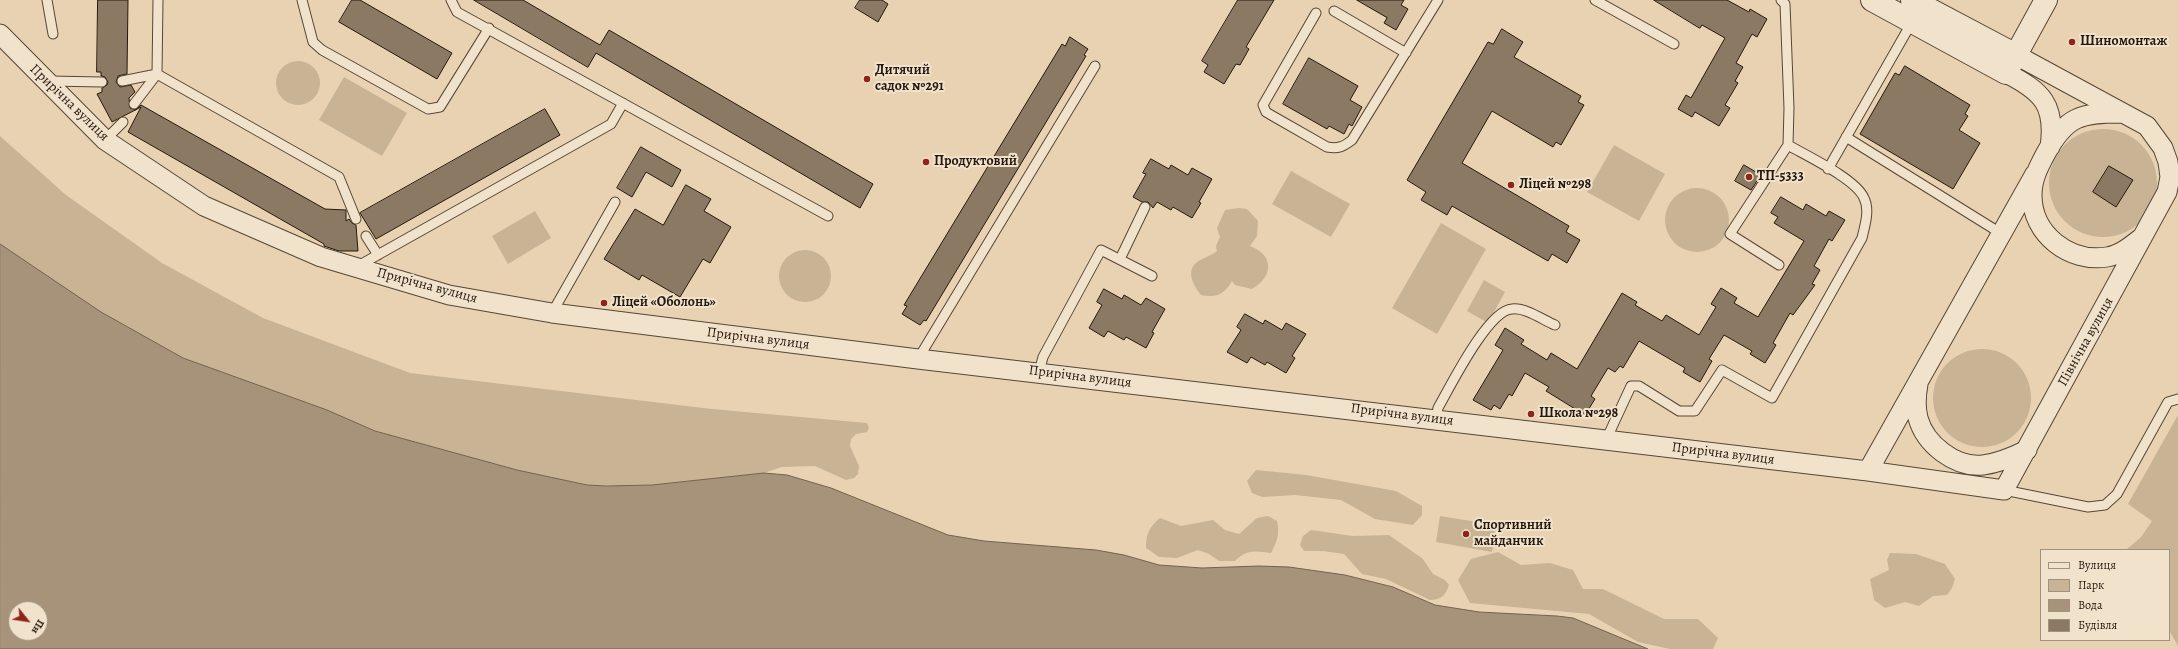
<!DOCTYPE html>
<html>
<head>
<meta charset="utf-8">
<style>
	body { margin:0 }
	#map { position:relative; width:2178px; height:649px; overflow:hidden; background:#e9d2b1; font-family:Alegreya,serif }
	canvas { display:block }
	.legend { position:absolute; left:2040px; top:549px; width:130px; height:92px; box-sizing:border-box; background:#f1e2cc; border:1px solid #9f9280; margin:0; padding:5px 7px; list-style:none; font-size:12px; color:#25190e }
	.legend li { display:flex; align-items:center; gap:8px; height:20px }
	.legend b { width:20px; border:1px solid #9f9280 }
	.north { position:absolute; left:8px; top:601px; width:40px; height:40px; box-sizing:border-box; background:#f1e2cc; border:1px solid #9f9280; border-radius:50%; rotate:120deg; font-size:11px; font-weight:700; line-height:16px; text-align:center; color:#25190e }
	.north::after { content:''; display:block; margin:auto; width:14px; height:18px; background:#8f2418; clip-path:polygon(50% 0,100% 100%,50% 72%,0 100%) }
</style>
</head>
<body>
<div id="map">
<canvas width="2178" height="649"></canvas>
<ul class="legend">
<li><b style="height:5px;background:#f1e2cc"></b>Вулиця</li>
<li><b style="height:11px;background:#c8b395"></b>Парк</li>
<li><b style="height:11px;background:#a6937a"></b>Вода</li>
<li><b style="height:11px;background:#8b7963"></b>Будівля</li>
</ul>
<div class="north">Пн</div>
</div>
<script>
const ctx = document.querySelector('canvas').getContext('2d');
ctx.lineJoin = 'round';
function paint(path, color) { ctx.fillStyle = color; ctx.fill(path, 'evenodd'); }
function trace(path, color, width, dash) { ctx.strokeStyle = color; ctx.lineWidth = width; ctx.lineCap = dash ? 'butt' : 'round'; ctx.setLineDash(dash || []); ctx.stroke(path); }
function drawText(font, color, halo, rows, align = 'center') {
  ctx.font = font + ' Alegreya,serif'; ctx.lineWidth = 4; ctx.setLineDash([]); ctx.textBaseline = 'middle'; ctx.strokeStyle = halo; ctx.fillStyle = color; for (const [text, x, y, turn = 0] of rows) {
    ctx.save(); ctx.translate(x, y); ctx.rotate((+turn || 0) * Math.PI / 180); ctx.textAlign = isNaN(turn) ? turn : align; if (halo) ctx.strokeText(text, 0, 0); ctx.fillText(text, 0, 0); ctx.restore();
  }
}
paint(new Path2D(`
	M276 83a22 22 0 1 1 44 0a22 22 0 1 1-44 0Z
	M344 77 407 113 382 156 319 120Z
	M2049 183a54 54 0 1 1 108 0a54 54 0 1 1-108 0Z
	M0 136 66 195 162 263 263 318 410 373 712 409 867 423 869 428 867 432 856 434 851 439 850 446 859 466 858 474 854 478 846 480 815 466 782 467 764 473 652 485 625 486 587 485 517 470 375 431 327 410 183 358 101 312 0 244Z
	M1614 145 1665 174 1639 221 1587 192Z
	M1291 171 1350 204 1331 237 1272 204Z
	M1665 220a32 32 0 1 1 64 0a32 32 0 1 1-64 0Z
	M1239 208 1247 209 1258 221 1257 236 1250 246C1274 255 1274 276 1252 289L1235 285 1232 281C1224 295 1216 298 1201 295 1194 286 1185 271 1197 262 1204 257 1211 256 1217 251L1216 246 1220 237 1217 228 1225 210Z
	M535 211 551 238 508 264 492 236Z
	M1441 223 1486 249 1437 334 1392 308Z
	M779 276a26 26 0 1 1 52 0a26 26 0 1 1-52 0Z
	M1484 280 1505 292 1488 323 1467 311Z
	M1933 398a49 49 0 1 1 98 0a49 49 0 1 1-98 0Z
	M2178 415V646L2169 630V550H2126L2141 537 2152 521 2128 504Z
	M1256 470 1306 475 1396 491 1422 506V515L1413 525 1375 519 1341 500 1295 495 1262 497 1252 493 1247 481Z
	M1268 516 1277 521C1280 534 1277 542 1271 553 1256 551 1246 549 1235 561H1219L1209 554 1198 550 1177 558 1159 557 1146 548C1146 534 1149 527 1160 518L1181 526 1213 520 1225 530 1239 534 1257 518Z
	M1440 516 1496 525 1492 552 1436 542Z
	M1311 530 1353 536 1389 535 1423 559 1433 574 1445 580 1449 585C1446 595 1441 600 1430 600L1386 579 1362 574 1344 554 1323 551H1304L1300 545 1303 536Z
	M1498 552 1521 565 1550 563 1573 570 1583 589H1603L1664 619H1698L1718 638 1713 649H1670L1638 642 1589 614 1470 603 1458 580 1471 559Z
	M1890 553 1916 554 1945 564 1955 579 1952 588 1947 595 1933 596 1919 606 1905 602 1885 608 1874 600 1870 579 1889 570 1887 560Z`), '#c8b395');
const water = new Path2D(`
	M0 244 101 312 183 358 327 410 375 431 517 470 587 485 606 486 652 485 764 473 787 475 831 488 948 535 984 541 1096 550 1124 555 1159 565 1202 568 1259 566 1289 567 1345 575 1393 587 1435 605 1479 612 1557 616 1573 618 1648 649H0ZM16 609H40V633H16Z`);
paint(water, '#a6937a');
trace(water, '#72624f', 1);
const building = new Path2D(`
	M98 0H128L127 74 118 76 116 82 120 87 131 85 135 92 129 98 130 108 136 110 141 105 325 209 346 210V221L349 219 352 223 356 225 358 251H339L324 246V244L128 132 141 107 112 122 97 94 102 92V88L107 85 108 82 105 77 101 76V72H97Z
	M352 0H360L452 53 437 79 339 22Z
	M474 0H523L600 45 609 30 873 184 860 208 596 53 588 67Z
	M860 0H882L888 4 878 22 855 8Z
	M1238 0H1274L1246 47 1249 49 1240 65 1236 64 1224 84 1204 72 1208 65 1202 61Z
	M1357 0H1404L1401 5 1408 9 1396 30 1384 23 1387 18Z
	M1654 0H1727L1749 12 1750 9 1767 19 1757 37 1752 34 1736 63 1743 67 1735 81 1738 83 1725 105 1730 108 1719 126 1695 112 1692 117 1678 109 1686 95 1691 98 1725 38 1702 25 1700 28Z
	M1502 29 1523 42 1514 57 1581 96 1578 102 1584 105 1561 145 1556 142 1553 147 1492 111 1462 163 1569 226 1566 232 1580 240 1567 263 1552 254 1548 261 1452 206 1447 215 1421 200 1426 192 1407 180 1488 42 1493 44Z
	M1070 37 1088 49 1084 55 1086 56 926 321 924 320 920 325 902 314 907 306 904 305 1062 44 1065 46Z
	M1309 58 1358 86 1350 100 1362 107 1352 126 1349 124 1344 134 1329 126 1327 129 1283 104Z
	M1905 66 1970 105 1965 114 1968 116 1959 130 1980 143 1953 189 1860 134 1895 73 1899 75Z
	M545 109 560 135 376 239 360 213Z
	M641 147 681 170 672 187 646 172 632 197 617 188Z
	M1151 159 1169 169 1171 165 1188 175 1192 168 1212 179 1199 202 1201 203 1192 218 1173 207 1171 210 1157 202 1153 208 1148 202H1142L1133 197 1146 174 1143 173Z
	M1744 165 1761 175 1751 190 1735 181Z
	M2109 166 2133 180 2116 207 2093 192Z
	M686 185 711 199 704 211 731 227 710 263 703 259 680 297 642 275 639 280 604 259 635 209 663 225Z
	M1781 197 1803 210 1806 204 1826 216 1829 211 1845 220 1832 241 1829 239 1814 266 1820 270 1812 284 1815 285 1793 315 1790 313 1773 343 1776 345 1765 363 1750 354 1752 351 1724 335 1709 359 1712 361 1700 382 1683 372 1685 368 1639 341 1623 368 1620 366 1615 372 1608 368 1591 396 1595 399 1585 415 1546 391 1549 387 1525 373 1512 396 1509 394 1500 409 1494 405 1491 410 1473 400 1503 350 1495 345 1505 328 1524 340 1521 344 1547 360 1551 353 1577 369 1622 293 1637 302 1635 305 1662 321 1666 315 1699 335 1716 307 1711 304 1721 288 1737 298 1734 303 1758 317 1804 241 1774 223 1778 217 1771 213Z
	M1104 289 1122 299 1124 295 1141 305 1146 298 1165 309 1152 332 1154 333 1146 348 1126 337 1124 340 1108 331 1104 337 1089 328 1102 305 1097 302Z
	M1245 314 1263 324 1265 320 1282 330 1286 323 1306 334 1292 356 1295 358 1286 373 1267 362 1265 365 1251 357 1247 363 1227 352 1241 330 1237 327Z`);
paint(building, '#8b7963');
trace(building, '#25190e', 1);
const service = new Path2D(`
	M47 0 53 34
	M158 0 157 74 339 177 356 219
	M302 0 313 42 322 50 428 109 440 107 489 28
	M451 0 457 12 828 216
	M1595 0 1674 44
	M1334 11 1406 53
	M1316 13 1263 105 1266 112 1271 115 1327 147C1338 149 1343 147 1352 140L1438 0
	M49 81 102 82
	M122 81 157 74 134 104
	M1846 137 2002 234
	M105 140 123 122
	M1828 169 1912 22
	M366 236 378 255
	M1120 259 1145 207
	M1779 265 1730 234 1788 145 1789 108 1785 4 1781 0
	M358 266 611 124 623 103
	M552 313 615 202
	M918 359 1095 66
	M1039 372 1043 357 1101 250 1152 276
	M1436 420 1438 408C1450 387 1488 310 1512 309 1525 307 1543 320 1555 325
	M1606 440 1631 386H1639L1679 411H1695L1722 370 1772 398 1862 238C1865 225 1870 210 1864 198 1856 179 1807 156 1788 145
	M2004 490 2088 507 2105 505 2117 494 2168 402 2178 399`);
const minor = new Path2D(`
	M0 34 105 140 204 206 321 257 449 295 552 313 918 359 1868 471 2004 490 2167 192 2170 177 2168 162 2163 148 2147 126 2016 55
	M2006 73C2042 91 2056 105 2050 147
	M2121 113C2081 113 2066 116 2046 153 2039 166 2032 179 2032 195 2032 234 2069 263 2107 257 2120 255 2131 246 2141 238
	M1918 384C1916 395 1915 406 1918 418 1925 444 1955 468 1983 465 1999 463 2013 457 2027 450
	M1868 471 2035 174`);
const tertiary = new Path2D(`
	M1872 0 2006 73 2046 0
	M1912 0 2016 55`);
trace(service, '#564737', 11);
trace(minor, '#564737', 21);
trace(tertiary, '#564737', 24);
trace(service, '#f1e2cc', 9);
trace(minor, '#f1e2cc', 19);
trace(tertiary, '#f1e2cc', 22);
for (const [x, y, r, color] of [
	[2072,42,4,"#8f2418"],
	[867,79,4,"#8f2418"],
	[926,162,4,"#8f2418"],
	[1749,177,4,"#8f2418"],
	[1511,185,4,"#8f2418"],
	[604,303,4,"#8f2418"],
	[1531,414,4,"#8f2418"],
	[1466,534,4,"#8f2418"]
]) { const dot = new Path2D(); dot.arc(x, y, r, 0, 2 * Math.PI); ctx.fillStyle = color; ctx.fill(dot); trace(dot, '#f1e2cc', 1.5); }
drawText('bold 14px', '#25190e', '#f1e2cc', [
	["Шиномонтаж",2080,42],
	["Дитячий",875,71],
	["садок №291",875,87],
	["Продуктовий",934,162],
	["ТП-5333",1757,177],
	["Ліцей №298",1519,185],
	["Ліцей «Оболонь»",612,303],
	["Школа №298",1539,414],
	["Спортивний",1474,526],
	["майданчик",1474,542]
], 'left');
drawText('14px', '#25190e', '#f1e2cc', [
	["Прирічна вулиця",69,103,44],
	["Прирічна вулиця",427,286,15],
	["Прирічна вулиця",758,339,7],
	["Північна вулиця",2086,342,-61],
	["Прирічна вулиця",1080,377,7],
	["Прирічна вулиця",1402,415,7],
	["Прирічна вулиця",1723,454,7]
]);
</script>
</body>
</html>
